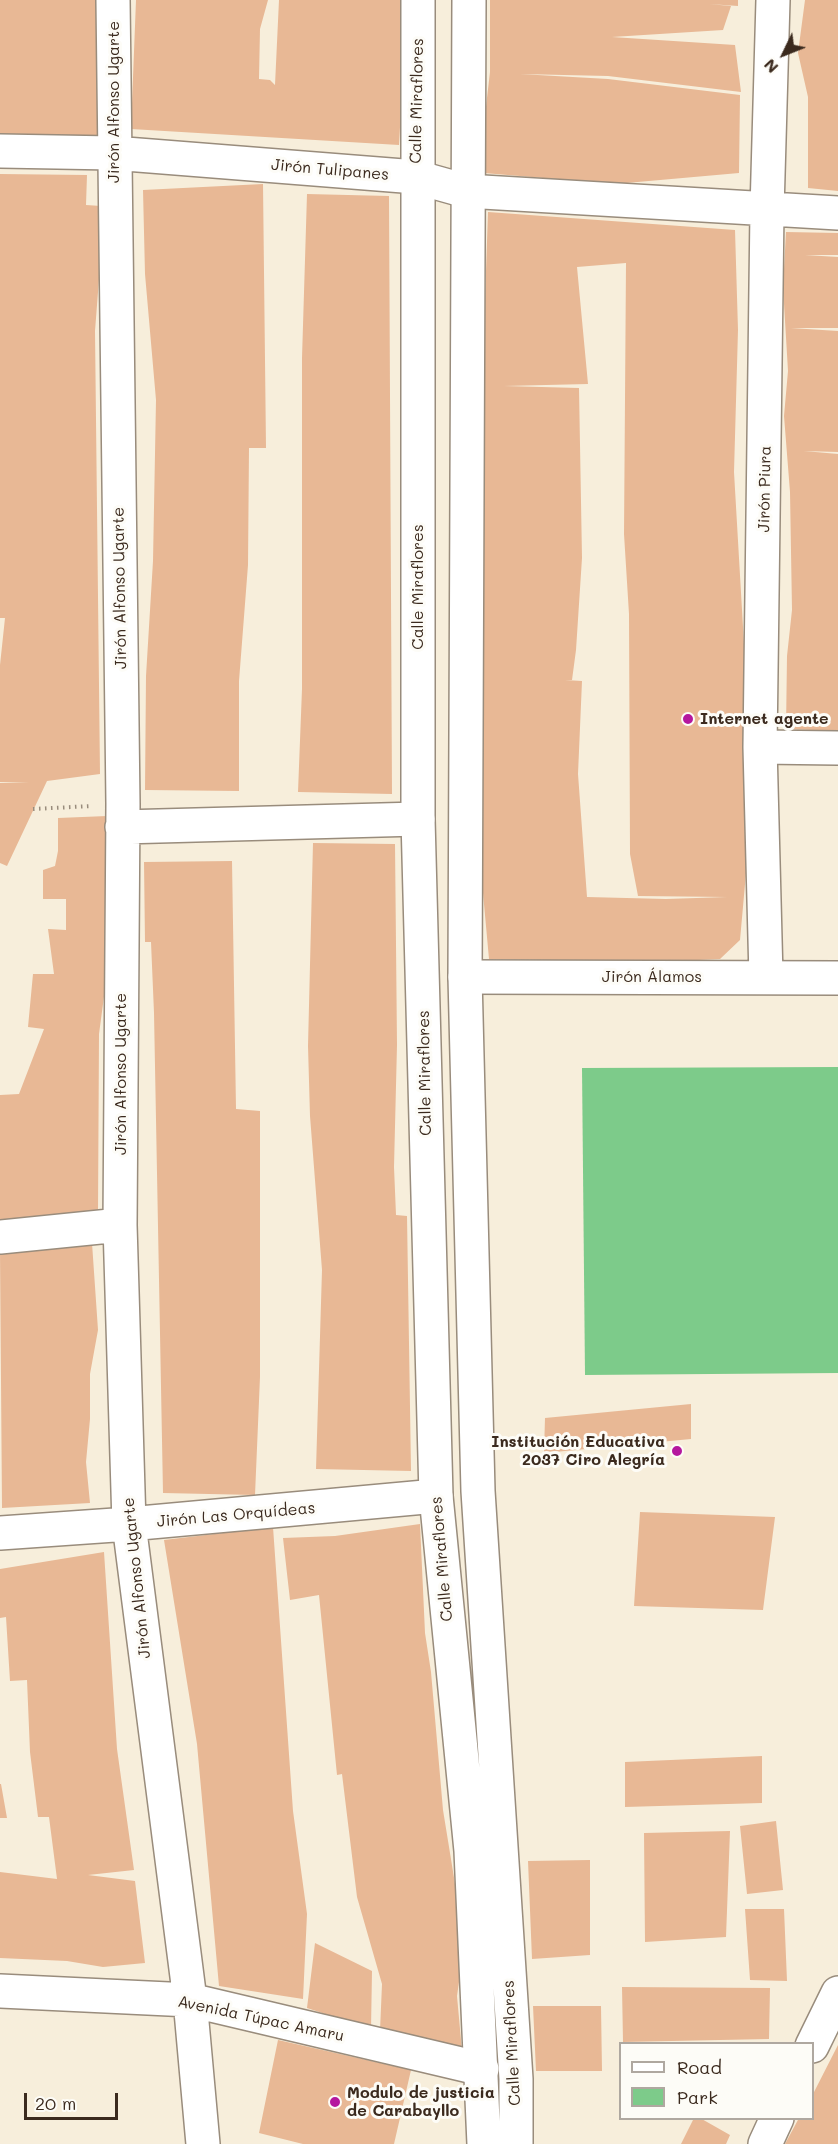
<!DOCTYPE html>
<html>
<head>
<meta charset="utf-8">
<style>
	body { margin:0 }
	#map { position:relative; width:838px; height:2144px; overflow:hidden; background:#f7eedb; font-family:Mali,sans-serif }
	canvas { display:block }
	.legend { position:absolute; left:619px; top:2042px; width:195px; height:78px; box-sizing:border-box; background:#fdfcf7; border:2px solid #afa8a0; margin:0; padding:8px 10px; list-style:none; font-size:18px; color:#3b2a1e }
	.legend li { display:flex; align-items:center; gap:12px; height:30px }
	.legend b { width:30px; border:2px solid #afa8a0 }
	.north { position:absolute; left:754px; top:24px; width:60px; height:60px; -webkit-text-stroke:4px #fdfcf7; paint-order:stroke; rotate:227deg; font-size:16px; font-weight:700; line-height:24px; text-align:center; color:#3b2a1e }
	.north::after { content:''; display:block; margin:auto; width:21px; height:27px; background:#3b2a1e; clip-path:polygon(50% 0,100% 100%,50% 72%,0 100%) }
	.scale { position:absolute; left:24px; top:2093px; width:94px; height:27px; box-sizing:border-box; border:3px solid #3b2a1e; border-top:0; padding-left:8px; font-size:18px; line-height:21px; white-space:nowrap; color:#3b2a1e; -webkit-text-stroke:4px #fdfcf7; paint-order:stroke }
</style>
</head>
<body>
<div id="map">
<canvas width="838" height="2144"></canvas>
<ul class="legend">
<li><b style="height:8px;background:#fff"></b>Road</li>
<li><b style="height:16px;background:#7dcb8a"></b>Park</li>
</ul>
<div class="north">N</div>
<div class="scale">20 m</div>
</div>
<script>
const ctx = document.querySelector('canvas').getContext('2d');
ctx.lineJoin = 'round';
function paint(path, color) { ctx.fillStyle = color; ctx.fill(path, 'evenodd'); }
function trace(path, color, width, dash) { ctx.strokeStyle = color; ctx.lineWidth = width; ctx.lineCap = dash ? 'butt' : 'round'; ctx.setLineDash(dash || []); ctx.stroke(path); }
function drawText(font, color, halo, rows, align = 'center') {
  ctx.font = font + ' Mali,sans-serif'; ctx.lineWidth = 6; ctx.setLineDash([]); ctx.textBaseline = 'middle'; ctx.strokeStyle = halo; ctx.fillStyle = color; for (const [text, x, y, turn = 0] of rows) {
    ctx.save(); ctx.translate(x, y); ctx.rotate((+turn || 0) * Math.PI / 180); ctx.textAlign = isNaN(turn) ? turn : align; if (halo) ctx.strokeText(text, 0, 0); ctx.fillText(text, 0, 0); ctx.restore();
  }
}
paint(new Path2D(`
	M838 1067V1373L585 1375 582 1068Z`), '#7dcb8a');
paint(new Path2D(`
	M0 0H105L104 136 0 134Z
	M136 0H268L260 29 259 79 270 80 275 85 279 0H401L405 38 399 145 131 129Z
	M490 0H738V6L709 4 731 6 723 30 612 37 735 45 741 92 608 76 520 74 608 79 740 95 739 173 615 184 484 173 485 115 490 72Z
	M805 0H838V191L808 188V97L798 53Z
	M0 174 87 175 86 205 101 206 102 240 95 331 100 774 47 781 7 866 0 863V783L29 782H0V665L5 618H0Z
	M263 184 266 448H249L248 565 239 681V791L145 790 146 676 153 561 156 400 145 274 143 190Z
	M307 194 389 196 392 794 298 792 302 689V358Z
	M488 212 735 230 738 330 734 472 747 696 748 851 740 940 720 959 656 962 489 959 483 893 482 718 484 330ZM626 263 624 534 629 614 630 854 638 896 727 897 666 899 587 897 578 774 582 681 565 680H572L576 650 582 558 579 388 504 386 588 384 577 267Z
	M786 232 838 233V255H805L838 257V328H791L838 331V452L804 451 838 454V731L786 729 787 656 792 610 790 492 784 416 788 371 783 287Z
	M107 816V974L99 1034 98 1212 0 1235V1095L19 1094 44 1029 28 1027 33 974H54L48 929 66 930V899H43V870L55 866 58 851V818Z
	M313 843 395 844 397 1045 394 1167 396 1215 407 1216 411 1471 316 1469 322 1270 310 1116 308 1046Z
	M232 861 236 1109 260 1111V1377L255 1495 163 1493 154 1013 151 942H145L144 862Z
	M92 1243 98 1330 90 1374V1419L86 1462 90 1503 2 1508 0 1252Z
	M691 1404V1439L544 1453 545 1418Z
	M640 1512 775 1517 763 1610 634 1606Z
	M420 1524 425 1633 431 1672 443 1810 456 1890 461 1968 457 1996 462 2051 380 2031 382 1984 357 1897 342 1774 337 1775 319 1595 290 1600 283 1538 335 1536Z
	M273 1527 293 1811 307 1914 303 1999 219 1986 197 1744 164 1540Z
	M104 1552 117 1749 134 1870 88 1875 135 1881 145 1963 103 1967 67 1961 0 1958V1872L57 1879 49 1817H38L30 1752 27 1680 10 1681 6 1617 0 1618V1569Z
	M762 1756V1803L625 1807V1762Z
	M0 1784H1L7 1818H0Z
	M776 1821 783 1890 747 1894 740 1826Z
	M730 1831 726 1937 645 1942 644 1833Z
	M590 1860V1955L532 1959 528 1861Z
	M745 1909H784L787 1981 750 1980Z
	M315 1943 372 1971 371 2029 307 2008Z
	M622 1987 770 1988 769 2039 623 2042Z
	M533 2006H601L602 2071H536Z
	M278 2040 411 2070 394 2144H303L259 2133Z
	M838 2045V2144H785L799 2118H813V2094Z
	M694 2118H700L730 2135 726 2144H681Z`), '#e8b895');
const minor = new Path2D(`
	M113 0 123 804 120 1225 129 1524 190 2000 203 2144
	M0 151 113 153 416 177 466 191 838 213
	M760 747 838 748
	M122 827 418 819
	M465 977 838 978
	M766 977 760 747 767 210 773 0
	M0 1237 120 1225
	M0 1533 129 1524 436 1496
	M0 1991 190 2000 482 2069
	M812 2046 838 1993
	M765 2144 777 2118`);
const tertiary = new Path2D(`
	M418 0V819L436 1496 471 1851 484 2144
	M469 0 465 977 478 1491 516 2079V2144`);
trace(minor, '#998c7c', 36);
trace(tertiary, '#998c7c', 36);
trace(new Path2D(`
	M33 809 92 806`), '#998c7c', 4, [1.5, 4.5]);
trace(minor, '#fff', 33);
trace(tertiary, '#fff', 33);
for (const [x, y, r, color] of [
	[688,719,6,"#b5179e"],
	[677,1451,6,"#b5179e"],
	[335,2102,6,"#b5179e"]
]) { const dot = new Path2D(); dot.arc(x, y, r, 0, 2 * Math.PI); ctx.fillStyle = color; ctx.fill(dot); trace(dot, '#fdfcf7', 2); }
drawText('16px', '#3b2a1e', '#fdfcf7', [
	["Calle Miraflores",417,101,-89],
	["Jirón Alfonso Ugarte",114,102,-90],
	["Jirón Tulipanes",330,170,5],
	["Jirón Piura",765,489,-89],
	["Calle Miraflores",418,587,-90],
	["Jirón Alfonso Ugarte",120,588,-91],
	["Jirón Álamos",652,977],
	["Calle Miraflores",425,1073,-91],
	["Jirón Alfonso Ugarte",121,1074,-90],
	["Jirón Las Orquídeas",236,1515,-5],
	["Calle Miraflores",442,1559,-95],
	["Jirón Alfonso Ugarte",137,1578,-96],
	["Avenida Túpac Amaru",261,2019,12],
	["Calle Miraflores",512,2043,-93]
]);
drawText('bold 16px', '#3b2a1e', '#fdfcf7', [
	["Internet agente",700,719],
	["Institución Educativa",665,1442,"right"],
	["2037 Ciro Alegría",665,1460,"right"],
	["Modulo de justicia",347,2093],
	["de Carabayllo",347,2111]
], 'left');
</script>
</body>
</html>
